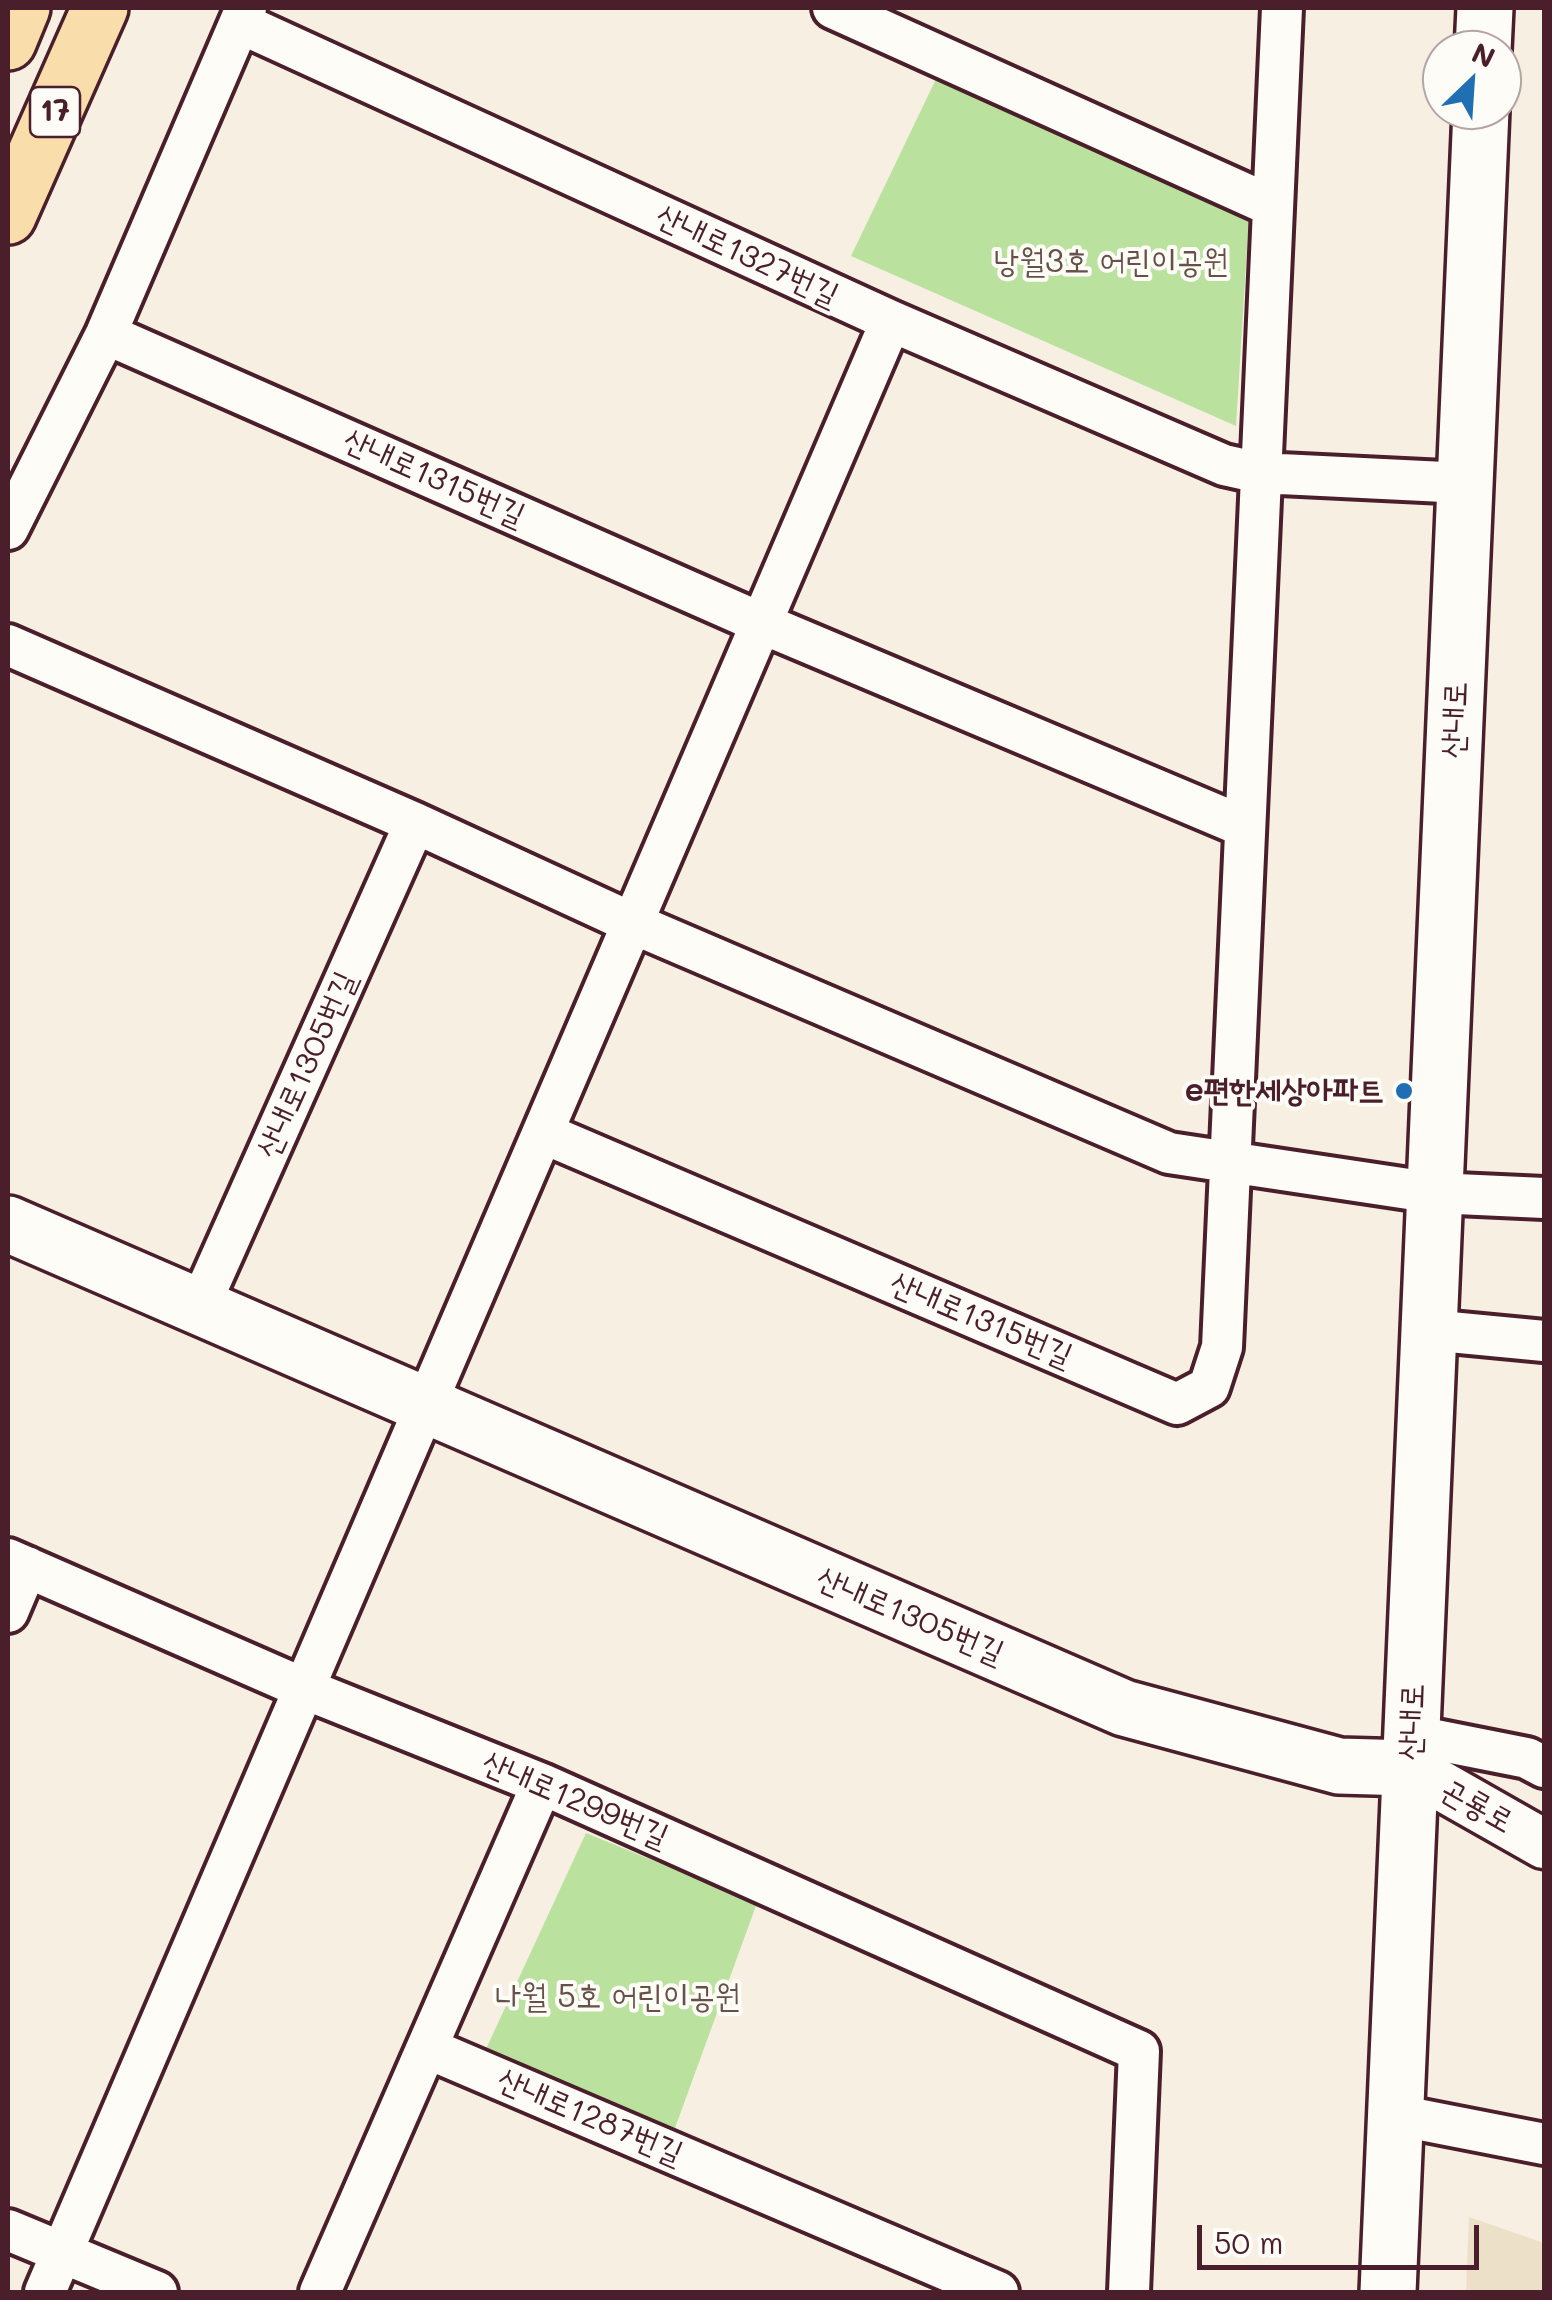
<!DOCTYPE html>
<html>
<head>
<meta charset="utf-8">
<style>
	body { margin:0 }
	#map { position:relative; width:1552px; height:2300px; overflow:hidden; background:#f6efe2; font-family:Mali,sans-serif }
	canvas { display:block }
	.frame { position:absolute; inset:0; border:10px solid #4a1f2b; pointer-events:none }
	.north { position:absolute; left:1422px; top:30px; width:100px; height:100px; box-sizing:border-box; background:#fdfcf7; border:2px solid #b5a4a5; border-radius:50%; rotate:25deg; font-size:28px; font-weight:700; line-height:40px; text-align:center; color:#4a1f2b }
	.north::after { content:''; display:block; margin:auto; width:35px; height:45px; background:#1f6fb2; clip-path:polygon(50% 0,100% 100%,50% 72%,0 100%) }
	.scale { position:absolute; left:1197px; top:2225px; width:282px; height:45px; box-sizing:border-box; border:5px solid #4a1f2b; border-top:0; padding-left:12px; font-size:30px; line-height:35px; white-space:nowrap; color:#4a1f2b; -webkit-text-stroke:8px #fdfcf7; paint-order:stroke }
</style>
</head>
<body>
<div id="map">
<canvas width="1552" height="2300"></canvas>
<div class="frame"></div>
<div class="north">N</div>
<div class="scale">50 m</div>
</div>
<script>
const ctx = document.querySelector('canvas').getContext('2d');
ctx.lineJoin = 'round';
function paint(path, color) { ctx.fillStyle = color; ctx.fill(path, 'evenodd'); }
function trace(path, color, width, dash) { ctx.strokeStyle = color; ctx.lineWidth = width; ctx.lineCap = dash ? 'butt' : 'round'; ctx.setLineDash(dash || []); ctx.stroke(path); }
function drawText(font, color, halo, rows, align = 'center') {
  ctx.font = font + ' Mali,"Poor Story",sans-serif'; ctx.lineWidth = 8; ctx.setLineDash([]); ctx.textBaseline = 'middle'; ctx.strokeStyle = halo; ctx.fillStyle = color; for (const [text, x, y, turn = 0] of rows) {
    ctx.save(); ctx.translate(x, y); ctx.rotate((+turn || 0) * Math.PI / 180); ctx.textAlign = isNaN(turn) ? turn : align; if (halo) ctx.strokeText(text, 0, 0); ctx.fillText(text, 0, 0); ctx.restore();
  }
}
paint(new Path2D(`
	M1469 2217 1544 2243V2292H1466Z`), '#ede0c9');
paint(new Path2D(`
	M937 77 1249 215 1236 426 851 256Z
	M586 1833 757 1903 675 2128 486 2049Z`), '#bae29e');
const minor = new Path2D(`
	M833 8 1272 206
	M240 23 891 321 1224 465 1260 473 1465 483
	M106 334 761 623 1245 827
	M8 529 106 334 246 8
	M8 645 415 823 632 923 1169 1153 1435 1193 1544 1198
	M543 1133 1177 1404 1209 1387 1222 1347 1282 8
	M199 1307 415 823
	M1429 1330 1544 1341
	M8 1559 305 1689 542 1784 1139 2051 1129 2292
	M8 1612 27 1567
	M1411 1735 1527 1758 1544 1767
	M427 2048 998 2292
	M1396 2115 1544 2144
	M8 2230 157 2292
	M45 2292 891 321
	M320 2292 542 1784`);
const tertiary = new Path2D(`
	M1410 1768 1544 1844`);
const secondary = new Path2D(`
	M1483 50 1485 8
	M8 1224 1124 1708 1339 1766 1410 1768
	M1388 2292 1481 110`);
const primary = new Path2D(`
	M8 42 22 8
	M8 216 100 8`);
trace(minor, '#4a1f2b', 48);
trace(tertiary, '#4a1f2b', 55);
trace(secondary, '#4a1f2b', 62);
trace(primary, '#4a1f2b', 62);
trace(minor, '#fdfcf7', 40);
trace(tertiary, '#fdfcf7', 48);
trace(secondary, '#fdfcf7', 55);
trace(primary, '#f9deab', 55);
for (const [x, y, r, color] of [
	[1404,1091,10,"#1f6fb2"]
]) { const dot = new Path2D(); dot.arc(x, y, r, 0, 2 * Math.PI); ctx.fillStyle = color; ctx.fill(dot); trace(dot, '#fdfcf7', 4); }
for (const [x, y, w] of [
	[55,112,50]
]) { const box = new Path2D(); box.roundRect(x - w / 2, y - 25, w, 50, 8); ctx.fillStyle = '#fdfcf7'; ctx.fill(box); trace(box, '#4a1f2b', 2.5); }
drawText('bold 30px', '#4a1f2b', null, [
	["17",55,112]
]);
drawText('32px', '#4a1f2b', '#fdfcf7', [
	["산내로1327번길",747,256,25],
	["산내로1315번길",434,478,24],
	["산내로",1455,720,-88],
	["산내로1305번길",307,1065,-66],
	["산내로1315번길",981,1320,23],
	["산내로1305번길",910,1616,23],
	["산내로",1412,1722,-88],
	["산내로1299번길",575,1800,23],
	["곤룡로",1477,1806,29],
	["산내로1287번길",590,2117,23]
]);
drawText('32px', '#665048', '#fdfcf7', [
	["낭월3호 어린이공원",1111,262],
	["나월 5호 어린이공원",618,1997]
]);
drawText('bold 32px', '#4a1f2b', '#fdfcf7', [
	["e편한세상아파트",1384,1091]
], 'right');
</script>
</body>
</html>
